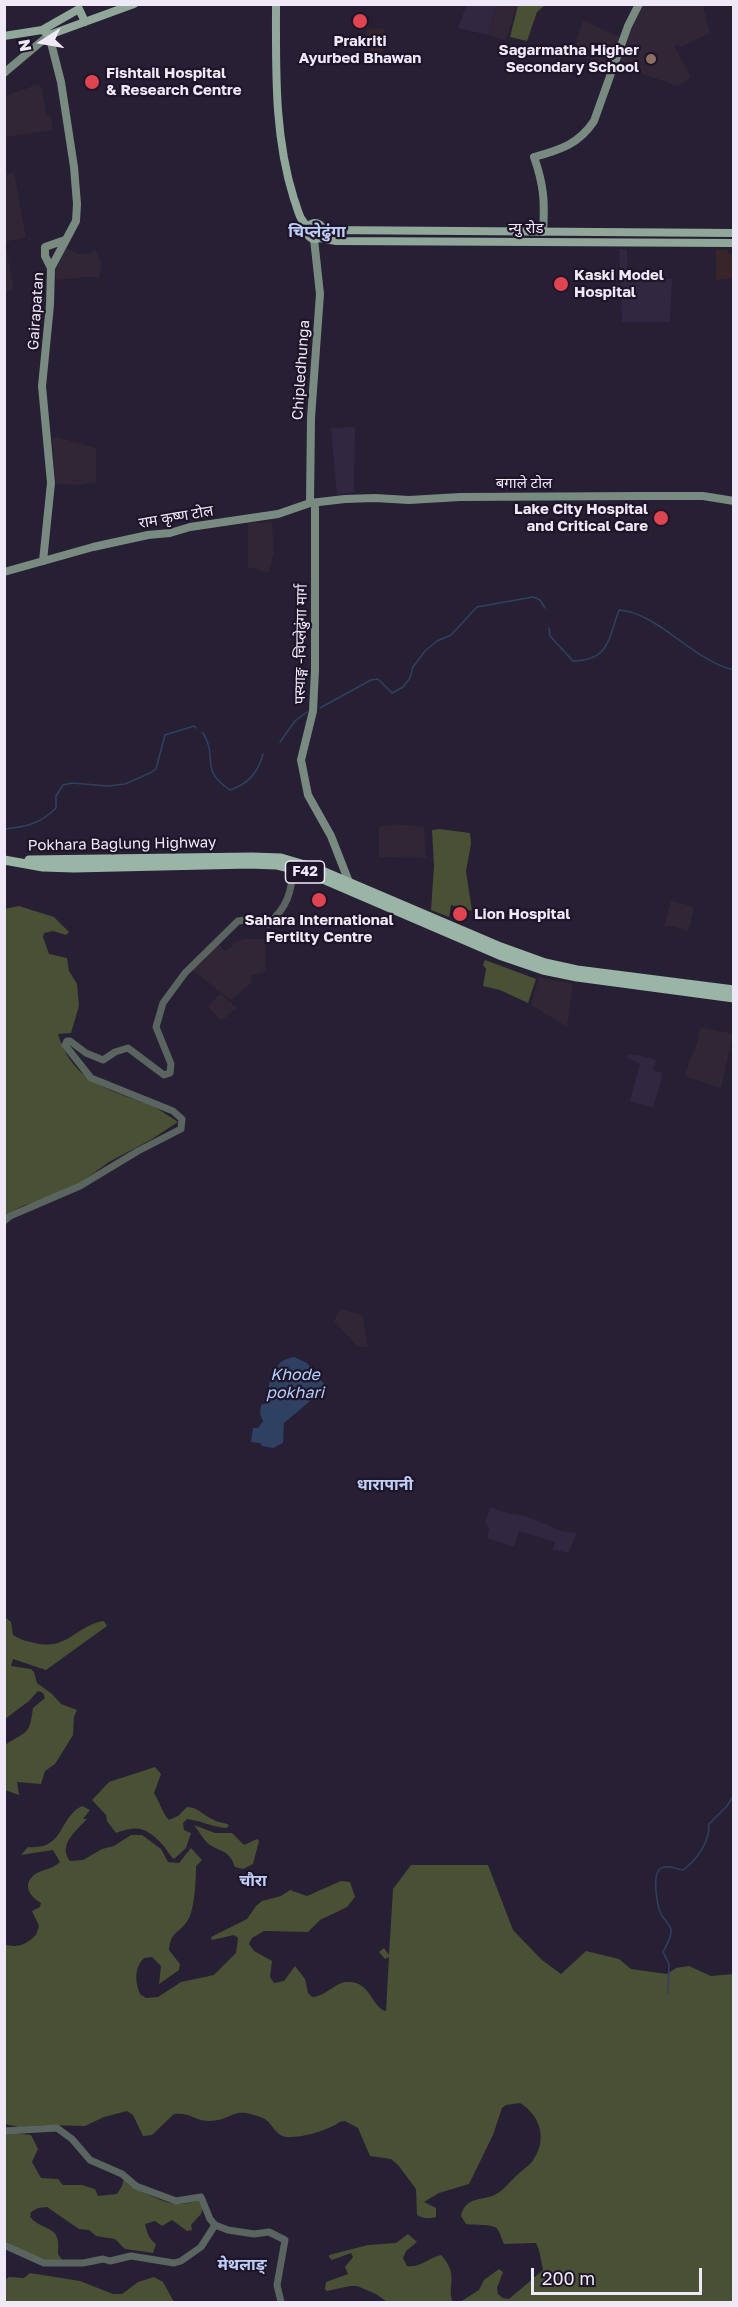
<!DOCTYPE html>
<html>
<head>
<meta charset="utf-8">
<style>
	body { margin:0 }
	#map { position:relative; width:738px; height:2307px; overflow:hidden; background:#271f33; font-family:"Golos Text",sans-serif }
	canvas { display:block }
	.frame { position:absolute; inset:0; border:6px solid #efe9f7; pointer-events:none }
	.north { position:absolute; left:12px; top:12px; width:60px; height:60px; -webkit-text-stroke:4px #1e1529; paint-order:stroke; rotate:259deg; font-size:16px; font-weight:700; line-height:24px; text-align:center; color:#efe9f7 }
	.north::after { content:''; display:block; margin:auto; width:21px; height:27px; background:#efe9f7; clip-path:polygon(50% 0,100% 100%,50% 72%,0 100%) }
	.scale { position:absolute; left:531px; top:2268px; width:171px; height:27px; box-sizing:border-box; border:3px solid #efe9f7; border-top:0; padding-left:8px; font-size:18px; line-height:21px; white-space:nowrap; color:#efe9f7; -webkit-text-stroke:4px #1e1529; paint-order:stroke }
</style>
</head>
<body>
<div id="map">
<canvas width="738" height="2307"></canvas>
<div class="frame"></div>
<div class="north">N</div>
<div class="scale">200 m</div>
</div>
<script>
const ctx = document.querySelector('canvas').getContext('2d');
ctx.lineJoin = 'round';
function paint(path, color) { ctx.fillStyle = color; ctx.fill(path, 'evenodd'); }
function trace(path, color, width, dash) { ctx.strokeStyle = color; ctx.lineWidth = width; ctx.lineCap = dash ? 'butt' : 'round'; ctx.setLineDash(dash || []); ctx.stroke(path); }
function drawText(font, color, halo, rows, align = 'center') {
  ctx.font = font + ' "Golos Text","Noto Sans Devanagari",sans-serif'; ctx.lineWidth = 4.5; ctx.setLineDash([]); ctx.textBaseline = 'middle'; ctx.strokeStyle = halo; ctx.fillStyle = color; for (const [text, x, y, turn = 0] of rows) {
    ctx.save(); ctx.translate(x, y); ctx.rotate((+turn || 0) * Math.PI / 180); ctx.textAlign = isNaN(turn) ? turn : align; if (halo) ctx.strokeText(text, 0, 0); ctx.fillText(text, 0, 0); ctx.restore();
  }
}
paint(new Path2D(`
	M467 4 497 5 488 35 458 28Z
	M619 249H627L628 279H672L670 322H622Z
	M355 427 354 492 337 495 331 428Z
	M629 1055H637L656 1060 653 1070 663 1073 653 1108 630 1101 640 1064 627 1058Z
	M491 1507 507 1513 526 1516 561 1531 577 1533 568 1553 553 1549 555 1542 519 1531 514 1547 487 1538 489 1529 485 1522Z`), '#322741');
paint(new Path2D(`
	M498 4 517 5 506 40 488 35Z
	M641 5H703L710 33 681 47 679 44 674 46 691 77 678 86 618 66Z
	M583 20 621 38 611 66 573 53Z
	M36 85 41 86 47 116H51L53 130 6 137 5 96Z
	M14 173 26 237 5 242 14 290 5 291V175Z
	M66 248 79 254H90L95 249 102 265 99 278 88 277 56 280 55 272Z
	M57 437 96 448V482L78 485 56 484 52 438Z
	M272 522 274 551 269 573 248 567V523Z
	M399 824 424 827 426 858 379 857V827Z
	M671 901 692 906 694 910 688 932 674 926H664Z
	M244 939H265L266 972 251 975 252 982 231 1000 191 969 217 943 225 951 232 946 233 943Z
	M539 977 573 984 567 1027 531 1005Z
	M220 994 237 1008 221 1021 208 1006Z
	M700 1027 733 1034 721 1088 685 1076 693 1051H695Z
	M342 1309 363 1316 368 1347H361L355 1344 334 1321 339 1311Z`), '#302635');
paint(new Path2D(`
	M384 28 382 56H370L366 30Z
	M716 250H728L729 254H733V251V278L716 280Z`), '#37252a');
paint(new Path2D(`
	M518 5H545L537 12 527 41 510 37Z
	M439 829 470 833 471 844 466 871 472 911 451 905 449 917 431 910 434 866 432 830Z
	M19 906 54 917 69 932 66 935 53 931 44 933 43 937 49 954 67 958 69 971 77 984 79 1006 71 1033 58 1034C74 1085 111 1089 154 1107 162 1111 170 1117 178 1122L152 1139 109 1162 81 1182 41 1201 25 1205 8 1213 5 1218 4 909Z
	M485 960 536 979 528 1003 500 990 483 986 486 969 483 965Z
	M6 1618 11 1622 13 1635C21 1640 26 1641 35 1643 68 1651 76 1625 104 1621L107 1626 46 1670 13 1659 11 1666 31 1669 34 1672 37 1683 52 1694 61 1704 77 1710 74 1717 73 1735 55 1764 45 1771 41 1784 17 1782 19 1795 5 1790V1745C27 1730 29 1737 33 1708L45 1698 43 1693 38 1691 29 1701 5 1719Z
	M155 1767 161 1774 154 1793C159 1801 164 1816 169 1820L178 1816 187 1807C198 1807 204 1816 214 1820 219 1823 224 1822 229 1825L227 1828C213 1827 201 1821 187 1819L183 1823 184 1830 191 1833 186 1848 174 1859C169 1855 167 1849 162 1844 146 1827 137 1825 116 1833L107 1821 106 1815 92 1800 109 1782Z
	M82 1806 90 1810 83 1819H87C77 1830 57 1845 70 1861L83 1860 102 1849 114 1846 131 1835H142L161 1849 168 1862 179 1863 191 1848 202 1860 196 1866C196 1879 195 1913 186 1923 176 1935 171 1932 169 1950L180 1964 179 1970 159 1984 161 1966 152 1957 144 1958C134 1968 135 1982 140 1994L146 1998 158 1997 181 1982 214 1975 236 1953 238 1938 234 1935 212 1940 211 1937 247 1919 256 1906 262 1901 281 1896 290 1890 307 1896 341 1881 350 1882 355 1897 347 1907 320 1920 308 1932 264 1931 252 1938 249 1944 254 1951 272 1961 270 1977 274 1983 284 1981 295 1966 305 1979 308 1993 312 1997C327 1996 334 1983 346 1982 371 1980 371 2007 386 2011L389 1957 385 1959 379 1952 384 1948 389 1955 393 1889 411 1865H488L513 1930 542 1960 561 1974 586 1951 619 1959 631 1969 667 1974 676 1968 689 1966 711 1976 733 1974V2302H460L479 2290 484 2280 499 2269 503 2272 497 2288 498 2294 503 2298 509 2299 543 2270 539 2250 536 2243 504 2244C501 2239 501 2234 498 2230 495 2223 475 2226 466 2224L461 2216C466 2194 485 2202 498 2193 504 2189 509 2183 515 2177 520 2172 527 2167 532 2162 548 2140 541 2116 520 2103L506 2105 502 2108 493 2135 469 2184 439 2193 424 2202 436 2208V2217C429 2219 424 2219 417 2215L416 2189 398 2165 391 2159 370 2156 358 2128 345 2121C339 2121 338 2124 333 2126 321 2132 300 2138 287 2137 275 2136 272 2122 263 2118 230 2105 236 2120 209 2121 195 2121 191 2112 174 2114L152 2135 143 2136 133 2115 127 2111 104 2117 85 2126 47 2125 19 2127 5 2124 4 1944C17 1949 27 1944 36 1935L39 1926 32 1911 40 1907 41 1903C30 1897 22 1885 34 1875 42 1869 52 1870 60 1862L53 1850 21 1855 28 1847C65 1850 58 1818 82 1806Z
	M194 1825 215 1833H232L244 1845 257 1839 259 1841 253 1864 243 1869 235 1867C229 1850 223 1853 210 1845 204 1841 199 1831 194 1825Z
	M4 2132 31 2135 38 2149 32 2162 41 2178 58 2179 63 2185H82L95 2189 98 2196 117 2194 122 2186 123 2181 125 2180 129 2185C145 2192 164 2205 181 2204 190 2204 195 2199 205 2202L201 2214 191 2225 192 2230 187 2231 172 2220 162 2226 155 2221 145 2224C147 2233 149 2239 156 2244L153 2253 125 2249 115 2239 96 2236 89 2230 79 2229 47 2207 38 2208 31 2212 30 2217C46 2234 61 2223 58 2254L62 2260H46L24 2252 5 2241Z
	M408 2234 417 2242 406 2251 403 2258 407 2266C420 2268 428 2258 441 2255 460 2275 446 2287 453 2302H387L376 2294 357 2286H350L327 2291 325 2289 326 2282 348 2274 345 2267 353 2257 351 2253 332 2260 329 2257V2255L368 2245 396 2243Z
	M30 2273 80 2281 113 2294H122L138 2282 154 2277 163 2282 174 2302H5V2280L9 2277 24 2278Z`), '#495034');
paint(new Path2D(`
	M294 1357 307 1363 324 1384 309 1402 284 1423 283 1443 273 1448 262 1446 260 1443 251 1442 253 1428H258L263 1421 260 1414 261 1405 266 1403 270 1379C283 1368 270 1363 294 1357Z`), '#2f4162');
trace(new Path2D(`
	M549 628 550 636 573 661C610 660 608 639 619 610 659 613 693 661 734 670
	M320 708 371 680 378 679 392 693 403 687 410 678 413 667 425 651 437 641 451 635 477 607 533 597 540 600 545 608
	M203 733C219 759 198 768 230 790 248 784 258 773 263 754
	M280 742 295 721 307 712
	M4 829C26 827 40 824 56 808V796L63 785 72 783 108 786 125 784 150 773 156 769 165 735 194 726 196 728
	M668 1993 669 1964 663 1952C666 1946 672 1937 671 1930 670 1924 664 1920 661 1914 657 1906 652 1875 660 1869 667 1864 676 1869 683 1870 697 1860 710 1841 709 1824L727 1806 734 1795`), '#2f4162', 1.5);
trace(new Path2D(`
	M4 1221 10 1216 80 1186 138 1151 181 1129 182 1119 173 1111 91 1078 65 1045 67 1041H70L86 1053 103 1060 115 1052 128 1048 164 1075 170 1073 171 1064 156 1027 163 1003 185 973 238 921 252 919 268 924C287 908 292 892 293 867
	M4 2131 57 2128 72 2139 90 2160 122 2174 136 2186 176 2201 201 2197 210 2219 215 2225 228 2230 254 2234 269 2232 285 2240 277 2285 281 2302
	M4 2245 44 2263H83L103 2259 110 2261 131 2256 174 2263 181 2261 201 2247 215 2225`), '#5a655f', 7);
trace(new Path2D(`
	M4 73 49 35 61 82 74 167 77 204 76 221 51 268 50 305 42 386 51 483 43 561
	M543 232C545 203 544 185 534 157 560 150 579 144 594 121L628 26 639 4
	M51 268 45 256V247L65 240
	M310 503 311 418 320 294 314 239
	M315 503V670L313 711 301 760 308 795 331 836 349 882V886
	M4 572 93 547 148 535 170 533 190 527 278 514 310 503 345 499 375 498 409 500 460 497 638 496H703L734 501`), '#798b80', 8);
trace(new Path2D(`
	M276 4C276 70 274 136 294 199 298 209 299 221 309 227
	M42 30 79 9 85 22
	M4 36 42 30 49 35 134 4
	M307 231a8 8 0 1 1 16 0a8 8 0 1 1-16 0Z
	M323 230 734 233
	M320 238 336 241 734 243`), '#90a79a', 8);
trace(new Path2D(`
	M4 860 43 867 74 868 249 864 276 865 309 873 502 956 543 970 577 977 734 998
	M29 860 252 857 281 858 315 868 498 946 545 963 577 970 734 990`), '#9ab4a6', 9);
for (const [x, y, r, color] of [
	[360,21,8,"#e0444e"],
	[651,59,6,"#8d6e63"],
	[92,82,8,"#e0444e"],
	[561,284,8,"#e0444e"],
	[661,518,8,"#e0444e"],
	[319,900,8,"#e0444e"],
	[460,914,8,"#e0444e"]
]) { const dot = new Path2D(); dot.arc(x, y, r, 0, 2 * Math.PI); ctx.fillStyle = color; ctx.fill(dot); trace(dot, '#1e1529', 2); }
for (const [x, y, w] of [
	[305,872,39]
]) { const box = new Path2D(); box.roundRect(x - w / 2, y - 11, w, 22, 4.5); ctx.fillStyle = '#1e1529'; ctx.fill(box); trace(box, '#efe9f7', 1.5); }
drawText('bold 14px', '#efe9f7', null, [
	["F42",305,872]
]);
drawText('bold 15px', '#efe9f7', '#1e1529', [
	["Prakriti",360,41,"center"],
	["Ayurbed Bhawan",360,58,"center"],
	["Sagarmatha Higher",639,50,"right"],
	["Secondary School",639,67,"right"],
	["Fishtail Hospital",106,73],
	["& Research Centre",106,90],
	["Kaski Model",574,275],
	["Hospital",574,292],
	["Lake City Hospital",648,509,"right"],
	["and Critical Care",648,526,"right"],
	["Lion Hospital",474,914],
	["Sahara International",319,920,"center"],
	["Fertilty Centre",319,937,"center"]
], 'left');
drawText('15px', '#efe9f7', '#1e1529', [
	["न्यु रोड",526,228],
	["Gairapatan",36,311,-86],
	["Chipledhunga",301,370,-86],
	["बगाले टोल",524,483],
	["राम कृष्ण टोल",176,517,-10],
	["पस्याङ्ग -चिप्लेढुंगा मार्ग",301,644,-89],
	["Pokhara Baglung Highway",122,844,-1]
]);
drawText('bold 16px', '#bfcff8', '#1e1529', [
	["चिप्लेढुंगा",317,232],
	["धारापानी",385,1485],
	["चौरा",253,1881],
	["मेथलाङ्",242,2265]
]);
drawText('italic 16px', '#b2cefd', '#1e1529', [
	["Khode",295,1375],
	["pokhari",295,1393]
]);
</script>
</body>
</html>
